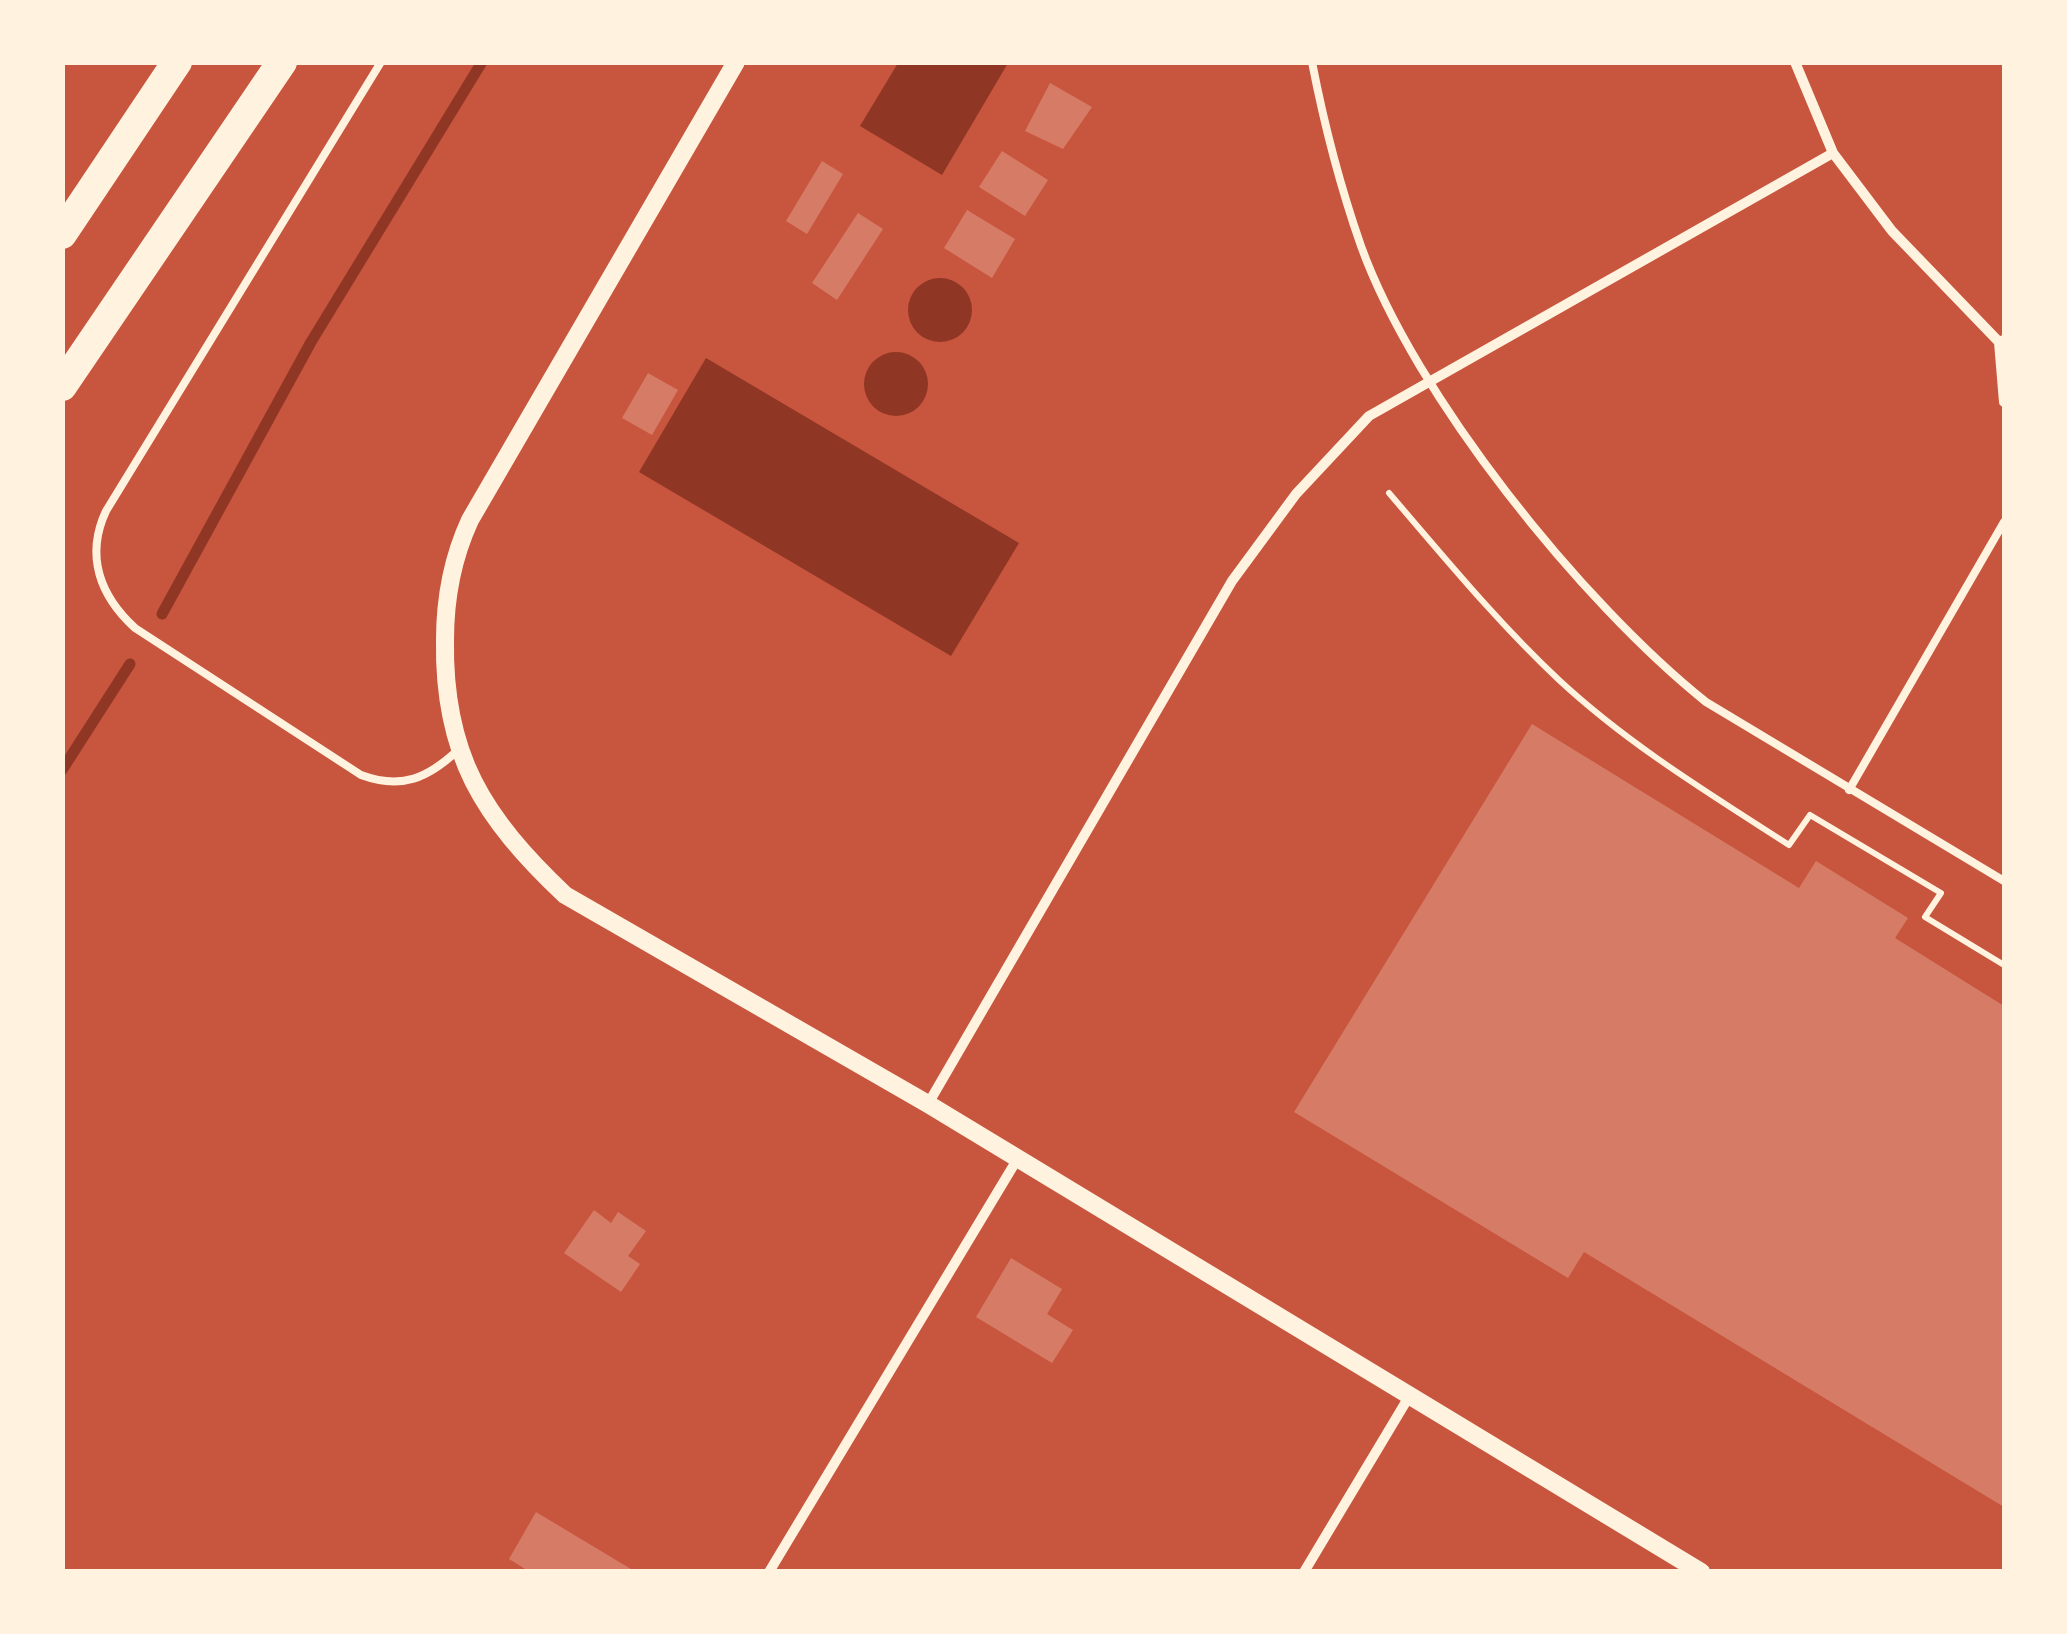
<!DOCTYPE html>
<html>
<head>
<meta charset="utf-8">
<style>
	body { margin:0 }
	#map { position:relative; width:2067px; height:1634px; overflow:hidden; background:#c8553d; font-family:Commissioner,sans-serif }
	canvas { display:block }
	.frame { position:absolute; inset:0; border:65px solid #fff3e0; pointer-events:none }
</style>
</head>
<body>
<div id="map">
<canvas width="2067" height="1634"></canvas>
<div class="frame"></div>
</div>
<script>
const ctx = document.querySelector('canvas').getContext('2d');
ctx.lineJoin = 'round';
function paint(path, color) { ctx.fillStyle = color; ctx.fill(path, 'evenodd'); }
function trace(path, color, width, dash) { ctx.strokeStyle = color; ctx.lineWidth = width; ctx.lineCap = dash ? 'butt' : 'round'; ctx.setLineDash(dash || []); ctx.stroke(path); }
paint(new Path2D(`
	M898 63H1008L942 175 860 126Z
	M908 310a32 32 0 1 1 64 0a32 32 0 1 1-64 0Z
	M864 384a32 32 0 1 1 64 0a32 32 0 1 1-64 0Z
	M706 358 1019 543 951 656 639 472Z`), '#8f3625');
trace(new Path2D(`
	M162 614 311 342 482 62
	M62 770 130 664`), '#8f3625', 11);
paint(new Path2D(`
	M1050 83 1092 107 1063 149 1025 131Z
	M1002 151 1048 180 1025 216 979 187Z
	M822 161 843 174 807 234 786 221Z
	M967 210 1015 239 992 278 944 248Z
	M858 213 883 229 837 300 812 283Z
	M648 373 678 390 652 435 622 418Z
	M1532 724 1799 888 1816 861 1908 918 1895 938 2004 1006V1507L1584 1252 1568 1278 1294 1112Z
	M594 1210 611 1223 618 1212 646 1231 628 1256 640 1264 621 1292 564 1253Z
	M1011 1258 1062 1289 1047 1314 1073 1330 1052 1363 976 1317Z
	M536 1512 636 1572H530L509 1559Z`), '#d67c66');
trace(new Path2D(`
	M1389 493C1444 557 1498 623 1559 680 1629 745 1710 794 1789 845L1810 815 1941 893 1925 917 2004 965`), '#fff3e0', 6);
trace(new Path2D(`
	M381 62 106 511C85 556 100 596 135 628L361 775C402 790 428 778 458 750
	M1312 62C1324 124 1340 186 1361 246 1415 396 1582 603 1706 702L2004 881
	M1849 790 2004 522`), '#fff3e0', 8);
trace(new Path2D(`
	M1795 62 1833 153 1892 231 1999 342
	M2004 340 1999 342 2004 402
	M928 1104 1232 581 1296 494 1369 416 1833 153
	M769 1572 1018 1158
	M1304 1572 1410 1395`), '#fff3e0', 10);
trace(new Path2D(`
	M736 62 470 520C452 559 445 597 445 640 443 755 483 817 565 895L928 1104 1701 1572`), '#fff3e0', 18);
trace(new Path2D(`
	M62 234 177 62
	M62 386 282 62`), '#fff3e0', 30);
</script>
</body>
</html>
